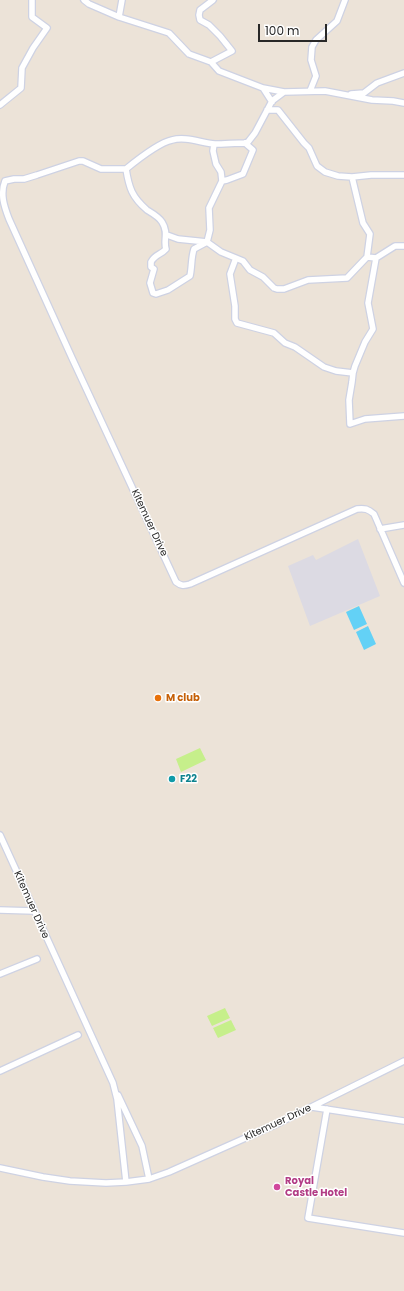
<!DOCTYPE html>
<html>
<head>
<meta charset="utf-8">
<style>
	body { margin:0 }
	#map { position:relative; width:404px; height:1291px; overflow:hidden; background:#ece3d8; font-family:Poppins,sans-serif }
	canvas { display:block }
	.scale { position:absolute; left:258px; top:24px; width:69px; height:18px; box-sizing:border-box; border:2px solid #282828; border-top:0; padding-left:5px; font-size:12px; line-height:14px; white-space:nowrap; color:#282828; -webkit-text-stroke:3px #fff; paint-order:stroke }
</style>
</head>
<body>
<div id="map">
<canvas width="404" height="1291"></canvas>
<div class="scale">100 m</div>
</div>
<script>
const ctx = document.querySelector('canvas').getContext('2d');
ctx.lineJoin = 'round';
function paint(path, color) { ctx.fillStyle = color; ctx.fill(path, 'evenodd'); }
function trace(path, color, width, dash) { ctx.strokeStyle = color; ctx.lineWidth = width; ctx.lineCap = dash ? 'butt' : 'round'; ctx.setLineDash(dash || []); ctx.stroke(path); }
function drawText(font, color, halo, rows, align = 'center') {
  ctx.font = font + ' Poppins,sans-serif'; ctx.lineWidth = 3; ctx.setLineDash([]); ctx.textBaseline = 'middle'; ctx.strokeStyle = halo; ctx.fillStyle = color; for (const [text, x, y, turn = 0] of rows) {
    ctx.save(); ctx.translate(x, y); ctx.rotate((+turn || 0) * Math.PI / 180); ctx.textAlign = isNaN(turn) ? turn : align; if (halo) ctx.strokeText(text, 0, 0); ctx.fillText(text, 0, 0); ctx.restore();
  }
}
paint(new Path2D(`
	M358 539 380 596 310 626 288 566 313 555 316 560Z`), '#dcdae3');
paint(new Path2D(`
	M200 748 206 760 181 772 176 759Z
	M225 1008 230 1018 212 1026 207 1016Z
	M231 1020 236 1030 218 1038 213 1028Z`), '#c6ef8b');
paint(new Path2D(`
	M359 606 367 624 354 630 346 612Z
	M368 626 376 644 364 650 356 632Z`), '#63d1f6');
const minor = new Path2D(`
	M84 0 89 4 119 17
	M122 0 119 17 169 33 189 54 211 62 232 51 220 36 209 25 200 20 199 15 200 10 213 0
	M211 62 219 71 263 88 272 102
	M263 88 284 92
	M310 91 316 76 311 60 312 47 316 40 337 21 345 0
	M351 94 364 93 377 83 404 73
	M404 103 393 101 372 100 325 91 284 92 272 101 255 133 248 142 245 143C235 143 225 144 215 144 201 143 186 136 172 140 158 143 137 160 126 169H101L83 161H79L37 175 24 179H14L5 181C0 194 4 206 9 219L72 358 176 582C181 586 184 586 190 584L357 509C365 508 368 509 374 514L404 583
	M0 105 21 88 22 68 33 48 47 28 32 17V0
	M267 110H278L304 143 309 148 317 166 325 172 338 176 352 177 371 175H404
	M126 169C129 188 132 197 147 210 152 213 159 217 162 222 169 233 163 240 166 249 161 255 155 254 151 262V267L154 269 150 283 153 293 156 294 168 290 190 276C192 267 191 258 194 249L207 242 210 230 209 208 222 181 221 172 216 164 213 151 214 144
	M222 181 227 180 243 174 253 150 245 143
	M167 235 178 239 207 242 221 252 243 261 250 270 263 277 274 288 277 289H284L308 280 347 278 367 257 370 234 363 223 352 177
	M367 257 376 258 395 246H404
	M236 258 230 274 235 306V319L237 323 274 333 285 343 295 347 324 367 336 371 353 373
	M376 258 368 303 373 329 365 342 355 366 353 373 352 382 349 400 350 424 365 419 404 416
	M380 529 404 525
	M0 835 113 1083 117 1099 126 1182
	M0 910 34 911
	M0 974 37 959
	M0 1071 78 1035
	M118 1095 142 1146 149 1179
	M312 1107 404 1121
	M327 1109 308 1218 404 1233
	M0 1168 43 1177 70 1181 106 1183 126 1182 149 1179 169 1172 279 1123 404 1061`);
trace(minor, '#ced2e3', 8);
trace(minor, '#fff', 5.5);
for (const [x, y, r, color] of [
	[158,698,4,"#e8710a"],
	[172,779,4,"#0f9aa8"],
	[277,1187,4,"#d1479c"]
]) { const dot = new Path2D(); dot.arc(x, y, r, 0, 2 * Math.PI); ctx.fillStyle = color; ctx.fill(dot); trace(dot, '#fff', 1.5); }
drawText('10px', '#282828', '#fff', [
	["Kitemuer Drive",149,523,65],
	["Kitemuer Drive",31,905,66],
	["Kitemuer Drive",278,1123,-25]
]);
drawText('bold 10px', '#c56008', '#fff', [
	["M club",166,698]
], 'left');
drawText('bold 10px', '#0d838f', '#fff', [
	["F22",180,779]
], 'left');
drawText('bold 10px', '#b23c85', '#fff', [
	["Royal",285,1181],
	["Castle Hotel",285,1193]
], 'left');
</script>
</body>
</html>
